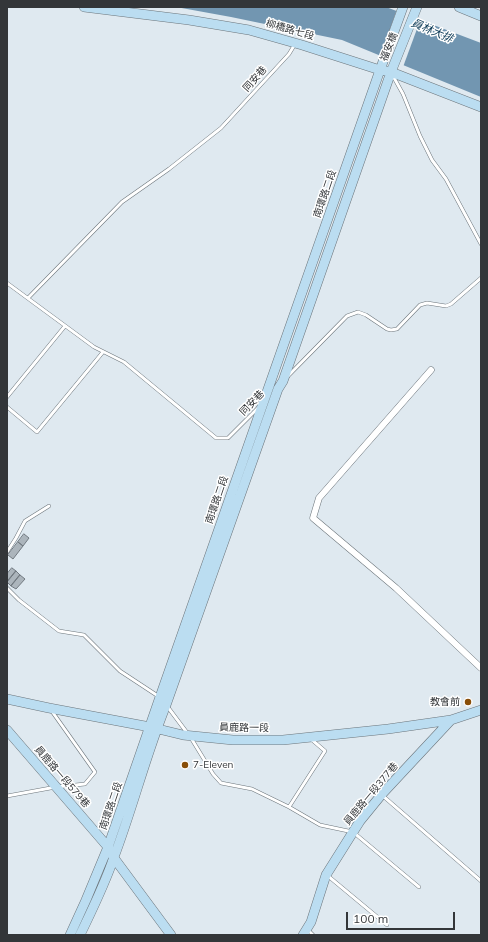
<!DOCTYPE html>
<html>
<head>
<meta charset="utf-8">
<style>
	body { margin:0 }
	#map { position:relative; width:488px; height:942px; overflow:hidden; background:#dfe9f0; font-family:Mulish,sans-serif }
	canvas { display:block }
	.frame { position:absolute; inset:0; border:8px solid #333639; pointer-events:none }
	.scale { position:absolute; left:346px; top:912px; width:109px; height:18px; box-sizing:border-box; border:2px solid #333639; border-top:0; padding-left:5px; font-size:12px; line-height:14px; white-space:nowrap; color:#333639; -webkit-text-stroke:3px #fff; paint-order:stroke }
</style>
</head>
<body>
<div id="map">
<canvas width="488" height="942"></canvas>
<div class="frame"></div>
<div class="scale">100 m</div>
</div>
<script>
const ctx = document.querySelector('canvas').getContext('2d');
ctx.lineJoin = 'round';
function paint(path, color) { ctx.fillStyle = color; ctx.fill(path, 'evenodd'); }
function trace(path, color, width, dash) { ctx.strokeStyle = color; ctx.lineWidth = width; ctx.lineCap = dash ? 'butt' : 'round'; ctx.setLineDash(dash || []); ctx.stroke(path); }
function drawText(font, color, halo, rows, align = 'center') {
  ctx.font = font + ' Mulish,"Noto Sans TC",sans-serif'; ctx.lineWidth = 3; ctx.setLineDash([]); ctx.textBaseline = 'middle'; ctx.strokeStyle = halo; ctx.fillStyle = color; for (const [text, x, y, turn = 0] of rows) {
    ctx.save(); ctx.translate(x, y); ctx.rotate((+turn || 0) * Math.PI / 180); ctx.textAlign = isNaN(turn) ? turn : align; if (halo) ctx.strokeText(text, 0, 0); ctx.fillText(text, 0, 0); ctx.restore();
  }
}
paint(new Path2D(`
	M176 7H386L481 43V97L342 40 231 17Z`), '#7296b1');
paint(new Path2D(`
	M397 9 421 18 403 67 380 57Z`), '#dfe9f0');
const building = new Path2D(`
	M24 534 29 538 23 546 18 542Z
	M18 542 23 546 13 559 8 555Z
	M12 568 16 571 7 582V574Z
	M16 571 20 575 11 586 7 582Z
	M20 575 25 579 16 589 11 586Z`);
paint(building, '#acb5bc');
trace(building, '#717980', 1);
const lane = new Path2D(`
	M393 76 403 94 420 136 432 160 446 179 481 244
	M7 283 94 347 124 362 216 438H228L258 408
	M28 298 122 202 169 169 221 128 289 54 295 44
	M288 376 347 316 358 312 366 315 387 329 391 330 397 329 420 305 427 303 446 306 451 304 481 278
	M7 397 65 326
	M7 407 37 432 103 352
	M7 552 16 538 25 521 49 506
	M7 588 19 600 59 631 84 635 120 671 158 696
	M167 706 188 734
	M191 738 213 774 221 783 252 789 289 807 320 825 353 832 419 887
	M7 796 56 787 85 784 95 772 51 710
	M383 796 481 881
	M289 807 325 751 311 739
	M328 876 387 925
	M308 930 313 935`);
const street = new Path2D(`
	M431 370 319 498 313 518 396 588 481 668`);
const secondary = new Path2D(`
	M84 7 189 20 249 30 302 45 380 70 391 72 481 107
	M459 7 481 16
	M7 699 49 708 150 727 183 735 233 740H283L388 729 451 720 481 710
	M7 730 108 847 114 858 171 935
	M70 935 86 900 108 847 160 697 380 70 403 7
	M80 935C92 910 105 884 114 857 133 807 146 754 166 705L278 389 283 381 391 72 417 7
	M303 935 311 922 326 875 353 832 360 821 382 794 451 720`);
trace(lane, '#6c757b', 4);
trace(street, '#6c757b', 7);
trace(secondary, '#6c757b', 10);
trace(lane, '#fff', 3);
trace(street, '#fff', 6);
trace(secondary, '#bbddf1', 9);
for (const [x, y, r, color] of [
	[468,702,4,"#894e08"],
	[185,765,4,"#894e08"]
]) { const dot = new Path2D(); dot.arc(x, y, r, 0, 2 * Math.PI); ctx.fillStyle = color; ctx.fill(dot); trace(dot, '#fff', 1.5); }
drawText('10px', '#333639', '#fff', [
	["柳橋路七段",290,30,16],
	["福安橋",389,47,-68],
	["同安巷",255,79,-48],
	["南環路二段",325,194,-71],
	["同安巷",252,403,-46],
	["南環路二段",217,500,-71],
	["員鹿路一段",244,728,1],
	["員鹿路一段579巷",62,777,49],
	["員鹿路一段377巷",371,794,-50],
	["南環路二段",111,806,-71]
]);
drawText('10px', '#333639', '#fff', [
	["教會前",460,702],
	["7-Eleven",193,765,"left"]
], 'right');
drawText('italic 11px', '#083754', '#fff', [
	["員林大排",432,31,23]
]);
</script>
</body>
</html>
